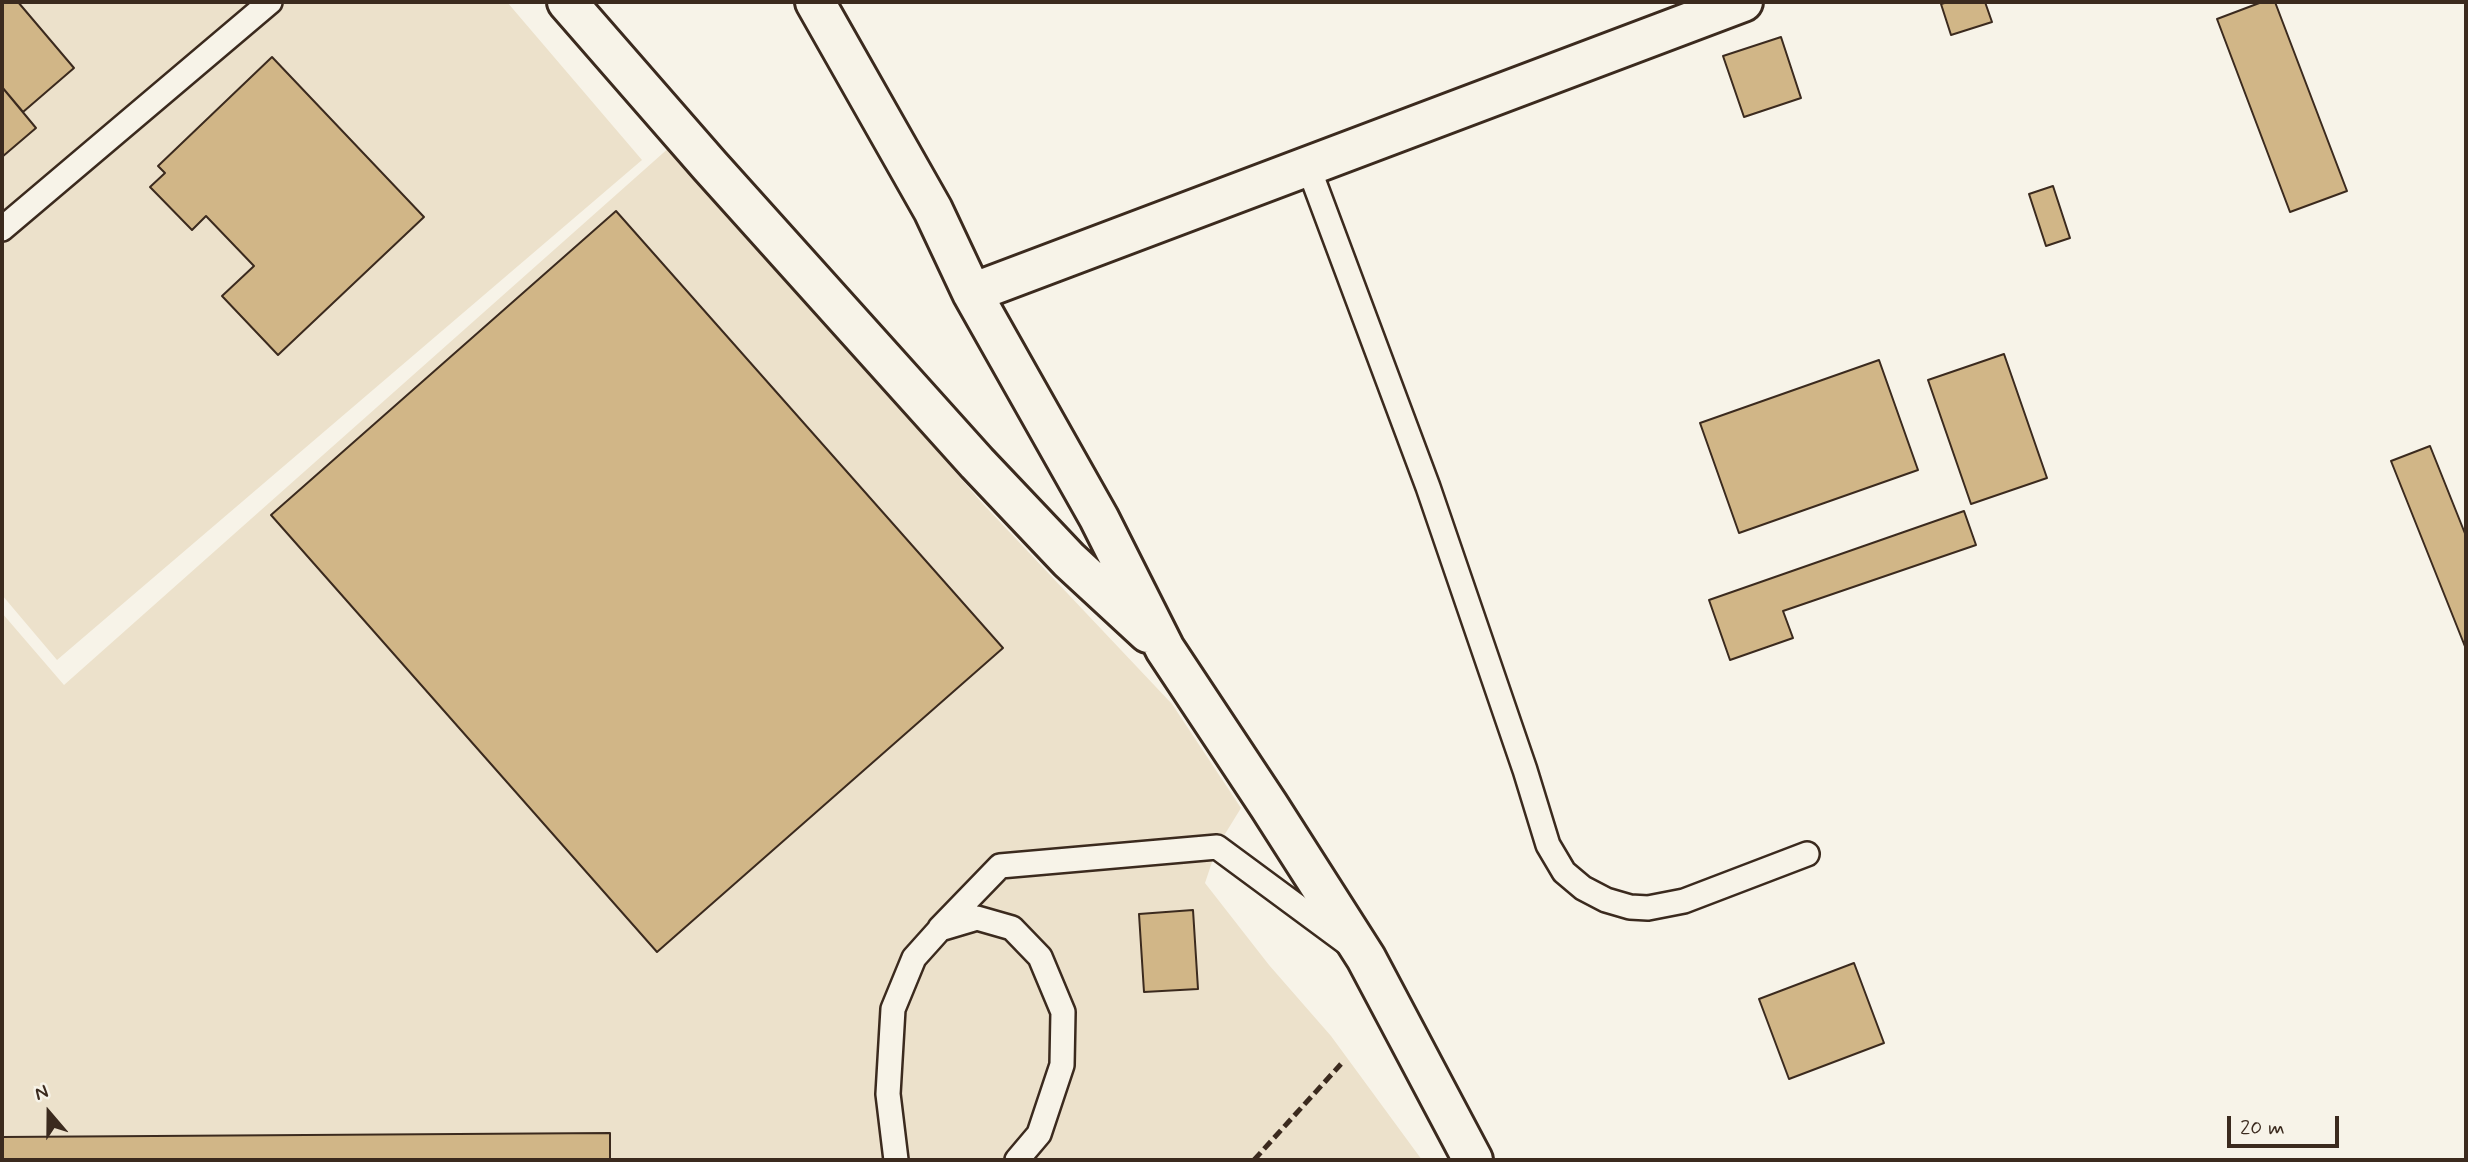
<!DOCTYPE html>
<html>
<head>
<meta charset="utf-8">
<style>
	body { margin:0 }
	#map { position:relative; width:2468px; height:1162px; overflow:hidden; background:#f7f3e8; font-family:Mynerve,sans-serif }
	canvas { display:block }
	.frame { position:absolute; inset:0; border:4px solid #3b2a1e; pointer-events:none }
	.north { position:absolute; left:14px; top:1078px; width:70px; height:70px; -webkit-text-stroke:5px #f7f3e8; paint-order:stroke; rotate:340deg; font-size:19px; font-weight:700; line-height:28px; text-align:center; color:#3b2a1e }
	.north::after { content:''; display:block; margin:auto; width:24px; height:32px; background:#3b2a1e; clip-path:polygon(50% 0,100% 100%,50% 72%,0 100%) }
	.scale { position:absolute; left:2227px; top:1116px; width:112px; height:32px; box-sizing:border-box; border:4px solid #3b2a1e; border-top:0; padding-left:9px; font-size:21px; line-height:24px; white-space:nowrap; color:#3b2a1e; -webkit-text-stroke:5px #f7f3e8; paint-order:stroke }
</style>
</head>
<body>
<div id="map">
<canvas width="2468" height="1162"></canvas>
<div class="frame"></div>
<div class="north">N</div>
<div class="scale">20 m</div>
</div>
<script>
const ctx = document.querySelector('canvas').getContext('2d');
ctx.lineJoin = 'round';
function paint(path, color) { ctx.fillStyle = color; ctx.fill(path, 'evenodd'); }
function trace(path, color, width, dash) { ctx.strokeStyle = color; ctx.lineWidth = width; ctx.lineCap = dash ? 'butt' : 'round'; ctx.setLineDash(dash || []); ctx.stroke(path); }
paint(new Path2D(`
	M2 2H507L642 160 57 660 2 595Z
	M671 146 983 504 1172 704 1241 808 1217 847 1205 883 1269 965 1331 1036 1422 1160H2V613L64 685Z`), '#ece1cb');
const building = new Path2D(`
	M2 2H18L74 68 23 112 2 87Z
	M1948 2H1985L1992 22 1951 35 1941 4Z
	M2262 2H2275L2347 191 2290 212 2217 19Z
	M1781 37 1801 98 1744 117 1723 56Z
	M272 57 424 217 278 355 222 296 254 266 206 216 192 230 150 187 165 173 158 166Z
	M2 87 36 128 2 157Z
	M2053 186 2070 238 2046 246 2029 194Z
	M616 211 1003 648 657 952 271 515Z
	M2004 354 2047 478 1971 504 1928 380Z
	M1879 360 1918 470 1739 533 1700 423Z
	M2430 446 2466 536V649L2391 461Z
	M1964 511 1976 545 1783 611 1793 638 1730 660 1709 600Z
	M1193 910 1198 989 1144 992 1139 914Z
	M1854 963 1884 1043 1789 1079 1759 999Z
	M610 1133V1160H2V1137Z`);
paint(building, '#d1b687');
trace(building, '#3b2a1e', 2);
const lane = new Path2D(`
	M1308 166 1428 487 1525 770 1548 845 1564 872 1583 888 1606 900 1630 907 1648 908 1684 901 1807 854
	M2 229 270 2
	M940 928 1000 866 1217 847 1347 943
	M896 1160 888 1094 893 1009 914 958 940 929 977 918 1012 928 1040 957 1063 1012 1062 1065 1039 1134 1017 1160`);
const street = new Path2D(`
	M567 2 710 166 977 463 1069 560 1148 633
	M815 2 933 210 972 293 1099 518 1165 649 1269 806 1366 958 1473 1160
	M972 293 1743 2`);
trace(lane, '#3b2a1e', 28);
trace(street, '#3b2a1e', 44);
trace(lane, '#f7f3e8', 23);
trace(street, '#f7f3e8', 38);
trace(new Path2D(`
	M1254 1160 1341 1064`), '#3b2a1e', 5, [10, 5]);
</script>
</body>
</html>
